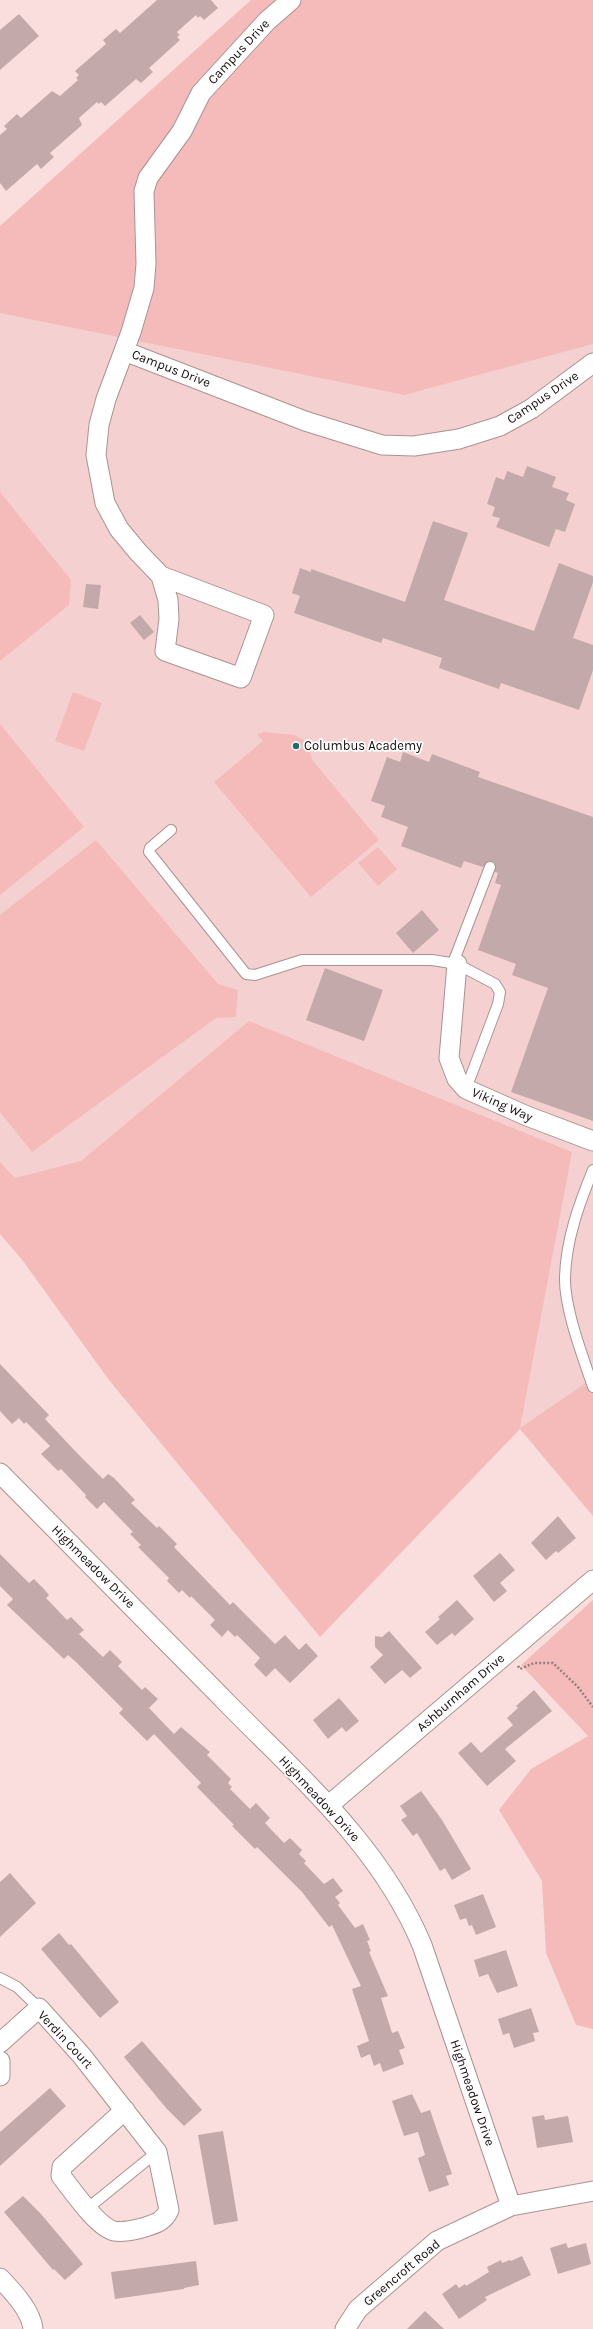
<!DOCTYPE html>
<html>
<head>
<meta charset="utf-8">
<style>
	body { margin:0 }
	canvas { display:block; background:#f9dedd }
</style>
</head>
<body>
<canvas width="593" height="2329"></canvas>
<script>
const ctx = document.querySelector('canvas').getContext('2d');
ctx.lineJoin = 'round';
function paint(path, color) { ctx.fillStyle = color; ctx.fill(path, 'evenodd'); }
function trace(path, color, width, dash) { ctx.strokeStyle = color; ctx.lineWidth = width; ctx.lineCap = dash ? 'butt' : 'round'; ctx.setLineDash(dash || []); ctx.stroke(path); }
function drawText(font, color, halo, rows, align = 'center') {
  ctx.font = font + ' Karla,sans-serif'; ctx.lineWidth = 3.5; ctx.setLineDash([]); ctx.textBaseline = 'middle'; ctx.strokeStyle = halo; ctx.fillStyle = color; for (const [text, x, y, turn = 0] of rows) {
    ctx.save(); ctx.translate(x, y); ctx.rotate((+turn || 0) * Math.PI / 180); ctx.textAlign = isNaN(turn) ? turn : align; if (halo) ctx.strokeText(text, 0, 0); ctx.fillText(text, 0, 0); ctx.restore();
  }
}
paint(new Path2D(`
	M0 297 593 314V1516L520 1429 14 1178 0 1162Z`), '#f4d1d0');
paint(new Path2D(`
	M251 0H593V344L404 395 0 313V226Z
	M0 492 71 580 69 605 0 661Z
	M73 692 102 703 84 751 55 741Z
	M0 724 84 827 0 895Z
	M264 732 294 735 306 741 313 761 379 840 311 897 214 782 263 741 257 734Z
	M96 840 218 984 238 990 236 1017 216 1018 32 1152 0 1112V915Z
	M378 847 397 869 378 886 358 863Z
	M249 1021 572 1152 520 1428 593 1378V1516L520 1429 320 1637 109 1380 23 1261 0 1234V1162L15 1178 81 1161Z
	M593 1600V2029L576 2025 546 1953 542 1881 499 1810 531 1769 588 1736 521 1665Z`), '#f4bbba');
paint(new Path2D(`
	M157 0H211L218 8 204 20 200 16 198 18 196 15 177 32 180 35 177 37 180 40 149 68 153 72 141 83 136 79 105 106 101 102 99 104 97 102 79 118 82 125 50 153 54 157 41 169 37 164 6 191 0 183V135L7 129 4 126 17 114 21 118 52 91 60 96 78 80 76 78 79 75 75 71 106 44 103 40 116 29 120 33Z
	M19 14 39 36 0 70V30Z
	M527 466 556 477 552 487 569 493 566 500 575 504 565 532 556 529 549 547 496 527 500 518 492 516 495 507 487 504 496 477 504 480 507 471 523 477Z
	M433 521 468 533 444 600 534 631 559 563 593 576V582L573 638 593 645V670L579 710 501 683 499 689 439 668 442 658 383 638 381 643 294 613 300 596 292 593 300 568 311 572V569L405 602Z
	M86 584 101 585 98 609 83 607Z
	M140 615 154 632 144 640 130 623Z
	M403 752 429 762 432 754 480 772 478 777 593 817V1121L511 1092 548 988 512 975 516 964 478 950 501 885 495 883 498 873 495 872V863L489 861 483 867 464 861 461 868 401 846 408 827 381 817 385 806 371 801 387 757 400 762Z
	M422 910 439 930 413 953 396 933Z
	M325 968 383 990 364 1041 306 1020Z
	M0 1364 49 1415 45 1419 77 1453 103 1479 108 1474 114 1478 135 1500 131 1503 157 1528 159 1526 177 1544 174 1547 230 1605 233 1602 275 1644 285 1635 299 1650 306 1643 318 1656 290 1683 275 1668 266 1677 254 1665 260 1658 237 1635 235 1637 228 1630 222 1637 210 1625 215 1620 191 1596 190 1598 182 1590 179 1593 167 1581 169 1578 138 1547 141 1545 130 1534 133 1532 104 1502 97 1509 85 1497 86 1495 61 1469 58 1471 41 1454 50 1446 26 1422 24 1424 19 1418 12 1424 0 1411Z
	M558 1516 576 1538 558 1553 556 1551 546 1560 531 1543Z
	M500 1553 515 1570 500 1583 507 1591 494 1602 473 1576Z
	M0 1554 29 1583 34 1579 43 1588 49 1595 46 1598 67 1620 71 1617 84 1630 79 1634 103 1657 110 1650 122 1662 118 1666 142 1690 145 1687 158 1699 149 1708 174 1734 181 1727 210 1752 207 1755 231 1779 228 1783 232 1787 230 1789 250 1809 256 1803 270 1818 265 1823 284 1843 290 1838 302 1850 299 1854 306 1861 304 1863 324 1884 333 1878 343 1891 335 1897 340 1903 338 1905 355 1928 363 1924 370 1940 367 1941 371 1951 369 1952 388 1996 381 1998 392 2033 398 2031 405 2048 399 2050 404 2064 383 2072 380 2063 374 2066 370 2054 361 2058 357 2046 369 2041 352 1989 361 1986 332 1925 329 1927 302 1892 257 1847 255 1849 232 1826 234 1825 197 1787 201 1783 154 1734 147 1741 119 1713 123 1709 76 1662 68 1655 64 1659 7 1605 13 1599 0 1586Z
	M457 1600 474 1619 455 1636 452 1633 437 1645 425 1632 440 1619 438 1617Z
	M389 1631 422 1668 410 1678 402 1670 385 1684 370 1667 383 1655 375 1647V1636L382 1637Z
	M534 1690 552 1711 505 1749 516 1761 487 1786 458 1753 471 1742 481 1753 513 1725 507 1718 518 1708 516 1706Z
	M339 1698 359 1721 346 1732 342 1727 328 1739 313 1720Z
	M421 1791 442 1820 471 1869 452 1880 445 1868 440 1871 417 1833 413 1836 401 1820 407 1816 400 1806Z
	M10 1873 36 1903 0 1937V1882Z
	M483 1894 496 1927 476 1935 472 1925 469 1926 466 1918 460 1920 454 1905Z
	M59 1933 69 1945 71 1944 119 2002 100 2018 41 1949Z
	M506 1950 518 1986 497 1993 488 1974 479 1977 474 1960Z
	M531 2008 539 2032 533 2033 535 2041 514 2048 509 2033 503 2035 498 2019Z
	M142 2041 202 2110 184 2126 166 2108 124 2057Z
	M50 2088 66 2106 0 2166V2132Z
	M412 2094 421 2113 430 2110 452 2174 446 2176 449 2185 429 2192 418 2158 425 2155 418 2132 404 2136 392 2101Z
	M544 2115 545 2120 568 2116 573 2142 537 2148 532 2117Z
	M223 2131 238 2221 214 2225 198 2135Z
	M23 2196 41 2214 83 2264 65 2280 54 2269 53 2270 4 2212Z
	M566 2243 568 2248 586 2243 591 2264 558 2274 550 2248Z
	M522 2256 531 2275 485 2297 487 2300 459 2319 442 2294 456 2284 459 2288 465 2284 466 2286 489 2272 487 2267 501 2260 502 2263 510 2260 511 2261Z
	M196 2261 199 2285 184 2288V2289L115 2299 111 2272Z
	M425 2311 444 2329H407Z`), '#c3a9a9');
const lane = new Path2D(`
	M171 830 150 848 149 852 246 974 255 975 302 960H432L457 964 495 984 500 992 498 1004 466 1089
	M453 963 490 867
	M593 1170C579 1204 566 1240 565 1277 564 1308 583 1357 593 1387
	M0 1978 17 1987 39 2008
	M88 2208 157 2152`);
const street = new Path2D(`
	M124 351 305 421 382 445 414 446 459 439 500 426 531 409 593 363
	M161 576 264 615 241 678 165 651 169 619 168 600 161 576 138 552 119 529 105 503 96 455 99 425 106 399 131 332 144 288 146 264 144 191 148 178 182 131 201 93 267 21 291 0
	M457 964 449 1058 457 1079 466 1089 527 1116 593 1141
	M0 1473C76 1550 152 1626 227 1703 301 1778 381 1847 422 1945L511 2206
	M329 1805 593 1580
	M0 2043 39 2008 82 2056 157 2152 169 2210C163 2223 154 2224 142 2228 133 2230 124 2233 114 2231 97 2227 73 2191 61 2176L62 2167 125 2110
	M0 2061V2076
	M0 2278C12 2291 31 2310 33 2329
	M345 2329 358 2309 437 2241 511 2206 593 2191`);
trace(lane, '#ab9291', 12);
trace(street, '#ab9291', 21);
trace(new Path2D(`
	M518 1666 520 1669 534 1663H553L578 1687 593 1707`), '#927f7e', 2.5, [2, 2]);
trace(lane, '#fff', 10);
trace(street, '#fff', 19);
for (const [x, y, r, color] of [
	[296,746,4,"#206c70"]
]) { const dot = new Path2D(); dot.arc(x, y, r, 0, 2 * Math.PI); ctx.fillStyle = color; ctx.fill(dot); trace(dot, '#fff', 1.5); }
drawText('13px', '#140c0b', '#fff', [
	["Campus Drive",239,52,-47],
	["Campus Drive",171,369,21],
	["Campus Drive",543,398,-34],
	["Viking Way",502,1105,24],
	["Highmeadow Drive",93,1567,45],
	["Ashburnham Drive",461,1693,-41],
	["Highmeadow Drive",319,1799,47],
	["Verdin Court",65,2040,47],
	["Highmeadow Drive",472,2093,71],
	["Greencroft Road",402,2273,-40]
]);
drawText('13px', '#140c0b', '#fff', [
	["Columbus Academy",304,746]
], 'left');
</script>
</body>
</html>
